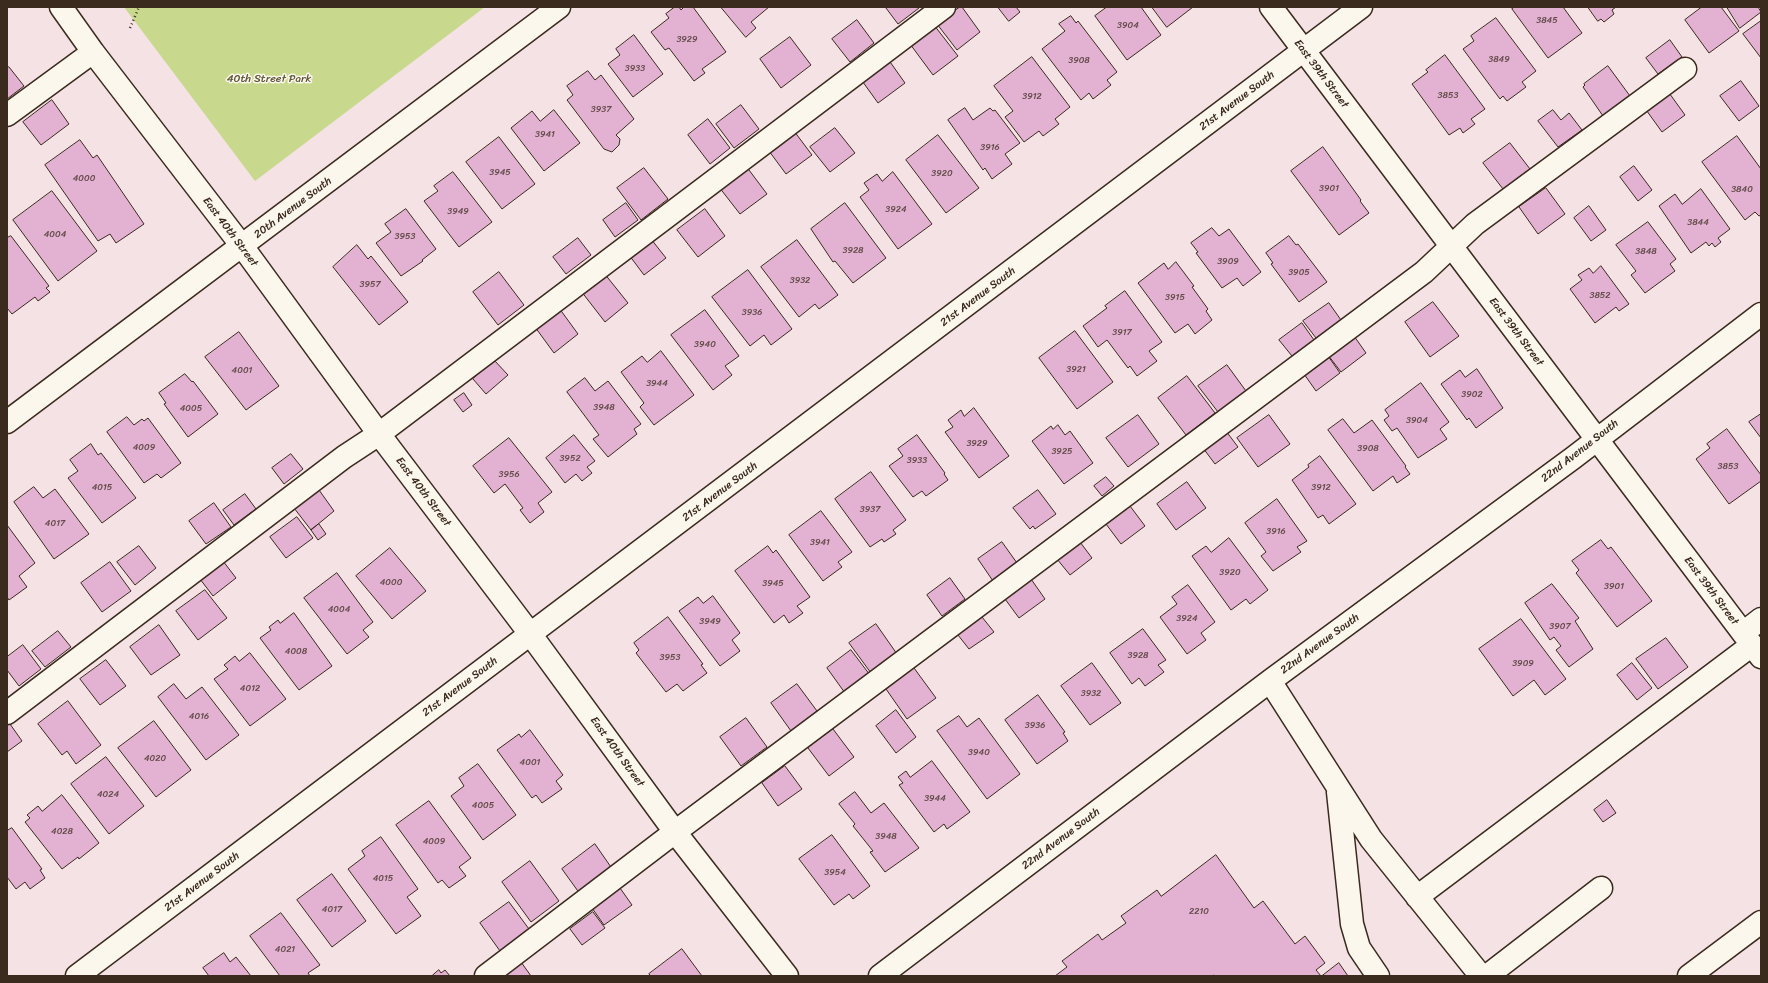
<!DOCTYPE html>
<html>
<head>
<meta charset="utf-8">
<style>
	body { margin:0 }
	#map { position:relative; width:1768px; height:983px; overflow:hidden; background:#f4e2e4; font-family:Sriracha,sans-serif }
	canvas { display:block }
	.frame { position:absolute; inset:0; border:8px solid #3b2a1e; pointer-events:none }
</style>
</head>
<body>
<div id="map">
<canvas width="1768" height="983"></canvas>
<div class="frame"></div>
</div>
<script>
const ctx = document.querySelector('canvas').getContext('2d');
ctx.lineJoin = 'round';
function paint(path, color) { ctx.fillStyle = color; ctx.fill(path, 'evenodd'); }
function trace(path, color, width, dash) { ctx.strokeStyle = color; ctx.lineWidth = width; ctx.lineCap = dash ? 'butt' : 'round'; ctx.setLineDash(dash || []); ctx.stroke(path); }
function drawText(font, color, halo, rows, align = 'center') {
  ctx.font = font + ' Sriracha,sans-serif'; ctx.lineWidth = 3; ctx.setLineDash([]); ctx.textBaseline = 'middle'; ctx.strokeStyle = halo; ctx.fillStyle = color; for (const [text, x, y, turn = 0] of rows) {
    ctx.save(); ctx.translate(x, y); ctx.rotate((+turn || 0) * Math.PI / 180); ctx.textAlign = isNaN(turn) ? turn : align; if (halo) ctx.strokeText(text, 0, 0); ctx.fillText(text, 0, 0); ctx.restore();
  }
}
paint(new Path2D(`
	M124 7H485L255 181Z`), '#c8d88c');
const building = new Path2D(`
	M675 7H679L681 10 684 7H693L726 52 702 69 705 73 694 81 669 48 665 50 651 32 669 18 666 14Z
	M721 7H769L751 22 756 28 746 37Z
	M887 7H918L919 8 898 24 886 8Z
	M960 7H962L980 32 957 50 937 24Z
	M998 7H1016L1020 12 1009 21Z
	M1107 7H1141L1161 35 1127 60 1095 16Z
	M1152 7H1193L1167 27Z
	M1515 7H1563L1582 33 1548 58 1512 9Z
	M1588 7H1616L1612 10 1614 14 1604 22 1601 19 1598 21Z
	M1702 7H1721L1739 31 1709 53 1685 20Z
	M1727 7H1758L1761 12 1740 28Z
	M1071 16 1076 23 1078 21 1117 72 1107 80 1111 85 1093 99 1089 93 1081 100 1042 49 1065 31 1059 24Z
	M1496 18 1536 71 1522 82 1526 87 1507 101 1503 96 1500 99 1463 49 1474 41 1471 36Z
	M857 20 874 43 850 62 832 39Z
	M1761 21V58L1743 34Z
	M934 25 958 56 933 75 910 44Z
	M634 35 663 74 633 97 608 64 620 55 616 49Z
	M790 37 811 65 781 88 760 59Z
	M1670 40 1682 57 1658 74 1646 58Z
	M1445 55 1485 109 1471 119 1475 124 1463 133 1460 128 1449 135 1412 84 1428 72 1426 70Z
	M1032 57 1070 107 1055 119 1059 124 1043 136 1039 131 1024 142 1005 117 1013 111 994 86Z
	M888 59 905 83 878 103 860 78Z
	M1608 66 1630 96 1603 116 1583 87 1585 85 1584 84Z
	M9 67 24 86 7 99V68Z
	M588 71 595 80 601 75 634 119 616 135 620 139 619 145 612 152 604 149 567 100 573 95 567 86Z
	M1741 81 1759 106 1739 121 1720 96Z
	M1667 90 1685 115 1662 132 1644 107Z
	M52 100 69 124 41 145 23 122Z
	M741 105 759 129 734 148 716 124Z
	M965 108 973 120 990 108 993 111 995 110 1020 143 1005 154 1012 164 992 179 985 168 983 170 948 120Z
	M554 110 580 143 544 171 511 128 532 111 540 121Z
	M1553 110 1561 120 1569 113 1582 130 1558 147 1538 121Z
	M708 119 730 148 710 164 688 135Z
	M835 128 855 153 830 172 810 147Z
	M794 131 812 155 786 174 769 151Z
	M938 135 979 188 946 213 906 160Z
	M1737 136 1761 169V215L1759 216 1755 212 1745 220 1702 162Z
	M499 137 535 184 502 209 466 162Z
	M80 140 93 158 97 155 144 224 116 243 110 234 98 241 45 165Z
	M1510 143 1530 169 1503 189 1483 163Z
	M1323 147 1361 200 1360 201 1369 213 1339 235 1291 171Z
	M746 166 767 194 740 214 719 187Z
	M1634 166 1652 190 1638 201 1620 177Z
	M644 168 668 199 641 220 617 188Z
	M453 172 492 222 459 247 424 201 438 191 434 186Z
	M893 172 932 224 898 249 860 197 869 190 864 183 877 174 882 181Z
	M1546 188 1565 214 1538 234 1519 207Z
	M1701 189 1730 229 1718 238 1721 242 1715 247 1712 243 1709 246 1706 242 1691 253 1659 206 1675 194 1682 204Z
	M52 191 97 251 58 281 13 220Z
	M626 203 638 220 615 237 603 220Z
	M845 203 886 258 853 283 835 261 833 262 811 229Z
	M1589 206 1606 230 1591 241 1574 218Z
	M406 209 436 249 422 260 423 261 401 276 376 243 391 232 385 224Z
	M705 209 725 236 698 257 677 230Z
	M1648 222 1676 259 1670 264 1675 271 1645 293 1631 275 1636 271 1616 245Z
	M1212 228 1219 236 1229 229 1261 272 1243 286 1237 278 1222 288 1196 253 1198 252 1191 243Z
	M11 236 49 286 46 288 50 292 38 301 35 297 12 314 7 308V238Z
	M1289 236 1296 245 1298 244 1327 282 1299 302 1271 264 1273 263 1266 253Z
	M578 238 591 255 566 274 553 257Z
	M651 239 666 258 644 275 629 255Z
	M797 240 838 295 819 309 815 304 799 317 761 267Z
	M357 245 368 259 371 256 408 302 379 325 333 267Z
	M1176 262 1194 286 1192 287 1208 309 1206 311 1212 320 1195 334 1188 324 1175 333 1138 283 1164 263 1168 269Z
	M1601 266 1629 304 1619 311 1616 307 1595 323 1570 289 1582 280 1578 275 1589 268 1593 273Z
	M748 270 792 329 771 345 764 335 750 346 712 297Z
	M499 272 524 305 498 325 473 292Z
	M604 273 628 303 605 322 581 291Z
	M1125 291 1162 342 1149 351 1157 361 1137 376 1130 366 1128 368 1107 340 1098 347 1083 326 1107 308 1105 306Z
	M1433 302 1459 336 1430 357 1405 322Z
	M1329 303 1341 320 1316 338 1303 321Z
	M559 308 578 334 554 353 535 327Z
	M705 310 739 356 725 366 732 375 713 390 671 335Z
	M1302 323 1314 340 1292 356 1279 340Z
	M1075 331 1113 382 1077 409 1039 358Z
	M239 332 279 386 246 410 205 357Z
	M1354 336 1366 353 1341 372 1328 355Z
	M661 351 694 395 654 425 640 407 644 403 621 372 642 356 647 362Z
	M1328 356 1340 373 1316 391 1304 374Z
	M494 360 508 375 486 394 473 379Z
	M1227 365 1246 391 1218 412 1198 386Z
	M1477 369 1503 408 1476 428 1469 418 1467 420 1441 384 1460 370 1465 377Z
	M185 374 192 382 193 381 218 414 188 437 164 404 166 403 159 393Z
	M1187 376 1215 413 1186 435 1158 398Z
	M585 378 595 391 608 381 641 424 634 429 637 434 608 457 593 439 599 435 567 392Z
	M1421 383 1449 422 1440 429 1447 439 1418 458 1397 428 1392 431 1384 420 1389 416 1385 410Z
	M464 393 472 405 463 412 454 400Z
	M974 408 1009 456 979 478 945 432 953 427 948 420 961 410 964 416Z
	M1761 414V438L1749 422Z
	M1138 415 1159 444 1128 467 1106 438Z
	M1269 415 1290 444 1258 467 1237 438Z
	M127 417 134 425 142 419 144 421 148 418 181 463 161 478 157 474 144 483 107 432Z
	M1343 419 1354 433 1372 420 1406 466 1405 467 1410 474 1397 483 1393 476 1373 491 1328 430Z
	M1058 425 1065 435 1070 431 1093 463 1064 484 1032 441 1051 426 1053 429Z
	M1727 429 1761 475V481L1729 504 1696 459 1710 448 1707 444Z
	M1226 431 1238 447 1215 464 1203 448Z
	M574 435 595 461 587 467 592 473 582 481 576 474 565 483 546 458Z
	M917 435 945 473 944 474 948 480 926 496 922 491 913 497 889 466 903 456 898 449Z
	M509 438 552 492 538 503 544 512 530 523 520 510 523 508 505 484 494 493 473 466Z
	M91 444 98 455 101 453 136 498 102 523 68 478 78 471 70 460Z
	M291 454 303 469 284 484 272 468Z
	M1320 456 1356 504 1329 524 1323 515 1318 518 1292 480 1309 467 1308 465Z
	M871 472 906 520 893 530 896 534 884 542 882 539 870 547 835 499Z
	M1106 477 1114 486 1102 496 1094 486Z
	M1187 482 1206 508 1176 530 1157 504Z
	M34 487 43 498 55 489 89 534 54 559 14 502Z
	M319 490 334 511 311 530 294 508Z
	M1038 490 1056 514 1035 529 1033 526 1030 529 1013 508Z
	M245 494 256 509 234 525 223 510Z
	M1277 499 1307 541 1297 547 1301 552 1273 571 1261 556 1266 552 1245 523Z
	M214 503 231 527 206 544 189 521Z
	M1130 506 1145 526 1121 544 1106 524Z
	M821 511 852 552 838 562 842 567 823 581 789 535Z
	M297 517 313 538 286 558 270 537Z
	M319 524 326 534 318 540 311 530Z
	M7 525 35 563 19 576 27 587 9 600 7 597Z
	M1229 538 1268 590 1250 604 1246 599 1231 610 1192 556 1206 546 1211 552Z
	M1601 540 1608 549 1611 547 1652 601 1617 627 1576 573 1579 570 1572 561Z
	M1002 542 1017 563 993 581 978 559Z
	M1080 542 1092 558 1070 575 1057 559Z
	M139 546 156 568 135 585 117 562Z
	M768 546 773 553 776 550 810 597 797 606 803 613 789 623 784 615 774 623 735 571Z
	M390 548 426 591 392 619 356 576Z
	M223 561 236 578 213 596 200 579Z
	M110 562 131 591 102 612 81 583Z
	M337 573 373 622 363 630 369 637 347 654 304 598Z
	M950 578 965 599 942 616 927 595Z
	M1031 579 1045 599 1019 618 1005 599Z
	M1552 584 1579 618 1575 621 1593 649 1569 667 1556 650 1561 646 1554 637 1550 640 1525 603Z
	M1188 585 1215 622 1201 633 1206 640 1187 654 1160 617 1177 604 1172 597Z
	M205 590 227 618 198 640 176 611Z
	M713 596 740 633 732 640 740 651 720 666 679 611 698 597 703 603Z
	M294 613 332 666 299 690 260 638 271 630 269 627 278 620 280 623Z
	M668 617 703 664 701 665 707 673 683 691 677 684 666 692 636 653 639 650 634 643Z
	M982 617 994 632 969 649 958 635Z
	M1521 619 1566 679 1545 695 1534 680 1513 696 1479 649Z
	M876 624 897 654 871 673 849 643Z
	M159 625 180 655 151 675 130 647Z
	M1143 629 1166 660 1158 665 1164 672 1145 686 1139 678 1132 684 1110 653Z
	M58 631 71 647 45 667 32 651Z
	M1666 638 1688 667 1658 689 1636 659Z
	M23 645 41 669 19 686 7 670V657Z
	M851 650 870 675 845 693 827 668Z
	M250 653 286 699 250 726 214 679 228 669 224 665 235 656 239 661Z
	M106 660 126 686 100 705 80 679Z
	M1092 663 1121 703 1090 725 1061 686Z
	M1632 663 1652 688 1637 700 1617 675Z
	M914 668 936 698 907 719 886 689Z
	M174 684 186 699 202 687 239 735 206 760 158 697Z
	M797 684 817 711 791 731 771 703Z
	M1038 695 1065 732 1063 733 1068 741 1037 764 1005 720Z
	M68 701 101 745 76 764 67 751 62 755 38 724Z
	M896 710 916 737 896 753 876 726Z
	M959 716 967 727 979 718 1020 774 987 799 937 731Z
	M746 718 767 747 741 766 720 737Z
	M154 721 191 770 156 797 118 748Z
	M10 724 22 741 7 752V726Z
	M833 729 854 757 829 776 808 748Z
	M530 730 563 775 556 781 562 789 542 803 536 795 532 798 497 750 519 734 521 737Z
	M106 757 144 806 109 834 71 784Z
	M932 761 970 812 947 829 944 824 934 832 899 785 903 783 898 777 906 771 910 777Z
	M478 764 516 815 483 840 451 796 464 786 459 778Z
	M785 766 802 789 778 806 762 783Z
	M855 792 871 813 884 803 919 848 885 872 870 852 873 851 853 826 855 824 839 804Z
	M62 795 99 843 79 859 78 857 62 869 25 822 30 818 27 815 38 806 42 811Z
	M1607 800 1616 813 1603 822 1594 810Z
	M429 801 471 858 459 867 466 876 449 888 442 880 438 883 396 825Z
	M12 828 42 869 40 870 45 878 30 889 25 882 16 889 7 877V831Z
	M832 835 870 886 853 899 849 894 834 905 799 859Z
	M381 837 418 889 407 897 421 916 396 934 348 869 365 856 362 851Z
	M595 844 613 870 580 894 562 869Z
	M1216 855 1254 908 1263 901 1295 944 1305 936 1325 963 1316 970 1321 976H1215L1214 975 1212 976H1055L1067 967 1062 961 1098 934 1102 940 1126 923 1121 916 1157 890 1161 896Z
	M530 861 559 901 531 922 502 882Z
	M332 874 366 921 332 947 297 900Z
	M620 888 632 905 604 925 592 908Z
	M509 902 529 929 500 951 480 923Z
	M593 912 605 928 582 945 570 929Z
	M281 913 320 965 308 973 310 976H280L250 936Z
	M682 949 702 976H651L649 974Z
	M224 953 230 962 236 957 251 976H209L203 968Z
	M521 962 531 976H503Z
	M1339 963 1348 976H1322Z
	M439 970 441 973 445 970 450 976H432Z`);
paint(building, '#e3b2d2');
trace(building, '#3b2a1e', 1);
const minor = new Path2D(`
	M61 7 93 52 242 246 379 434 531 635 675 832 787 976
	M1271 7 1761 657
	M7 115 93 52
	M7 422 559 7
	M1743 633 1761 619
	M1270 681 1371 839 1481 976
	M7 713 344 457 379 434 944 7
	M1338 792 1352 924 1359 948 1378 976
	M1417 897 1752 645
	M77 976 1361 7
	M486 976 675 832 1424 272 1475 224 1685 69
	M880 976 1270 681 1573 458 1761 314
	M1487 976 1601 888
	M1689 976 1761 922`);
trace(minor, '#3b2a1e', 25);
trace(new Path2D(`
	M130 28 139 7`), '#3b2a1e', 2.5, [1, 3]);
trace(minor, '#fbf7ec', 22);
drawText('9px', '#654c4b', null, [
	["3845",1547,21],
	["3904",1128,26],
	["3929",687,40],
	["3849",1499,60],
	["3908",1079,61],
	["3933",635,69],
	["3853",1448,96],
	["3912",1032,97],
	["3937",601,110],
	["3941",545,135],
	["3916",990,148],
	["3945",500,173],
	["3920",942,174],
	["4000",84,179],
	["3901",1329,189],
	["3840",1742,190],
	["3924",896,210],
	["3949",458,212],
	["3844",1698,223],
	["4004",55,235],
	["3953",405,237],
	["3928",853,251],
	["3848",1646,252],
	["3909",1228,262],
	["3905",1299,273],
	["3932",800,281],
	["3957",370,285],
	["3852",1600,296],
	["3915",1175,298],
	["3936",752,313],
	["3917",1122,333],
	["3940",705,345],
	["3921",1076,370],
	["4001",242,371],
	["3944",657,384],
	["3902",1472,395],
	["3948",604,408],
	["4005",191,409],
	["3904",1417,421],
	["3929",977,444],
	["4009",144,448],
	["3908",1368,449],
	["3925",1062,452],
	["3952",570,459],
	["3933",917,461],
	["3853",1728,467],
	["3956",509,475],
	["4015",102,488],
	["3912",1321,488],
	["3937",870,510],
	["4017",55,524],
	["3916",1276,532],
	["3941",820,543],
	["3920",1230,573],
	["4000",391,583],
	["3945",773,584],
	["3901",1614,587],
	["4004",339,610],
	["3924",1187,619],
	["3949",710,622],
	["3907",1560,627],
	["4008",296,652],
	["3928",1138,656],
	["3953",670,658],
	["3909",1523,664],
	["4012",250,689],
	["3932",1091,694],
	["4016",199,717],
	["3936",1035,726],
	["3940",979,753],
	["4020",155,759],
	["4001",530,763],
	["4024",108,795],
	["3944",935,799],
	["4005",483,806],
	["4028",62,832],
	["3948",886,837],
	["4009",434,842],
	["3954",835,873],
	["4015",383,879],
	["4017",332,910],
	["2210",1199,912],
	["4021",285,950]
]);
drawText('11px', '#3b2a1e', '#fbf7ec', [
	["East 39th Street",1321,74,53],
	["21st Avenue South",1237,101,-37],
	["20th Avenue South",293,208,-37],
	["East 40th Street",230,232,53],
	["21st Avenue South",978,297,-37],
	["East 39th Street",1516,332,53],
	["22nd Avenue South",1580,451,-38],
	["East 40th Street",423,492,53],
	["21st Avenue South",720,492,-37],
	["East 39th Street",1711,591,53],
	["22nd Avenue South",1320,644,-36],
	["21st Avenue South",460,687,-37],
	["East 40th Street",617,752,54],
	["22nd Avenue South",1061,839,-37],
	["21st Avenue South",202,882,-37]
]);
drawText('11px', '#5e563a', '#fbf7ec', [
	["40th Street Park",269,79]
]);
</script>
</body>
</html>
